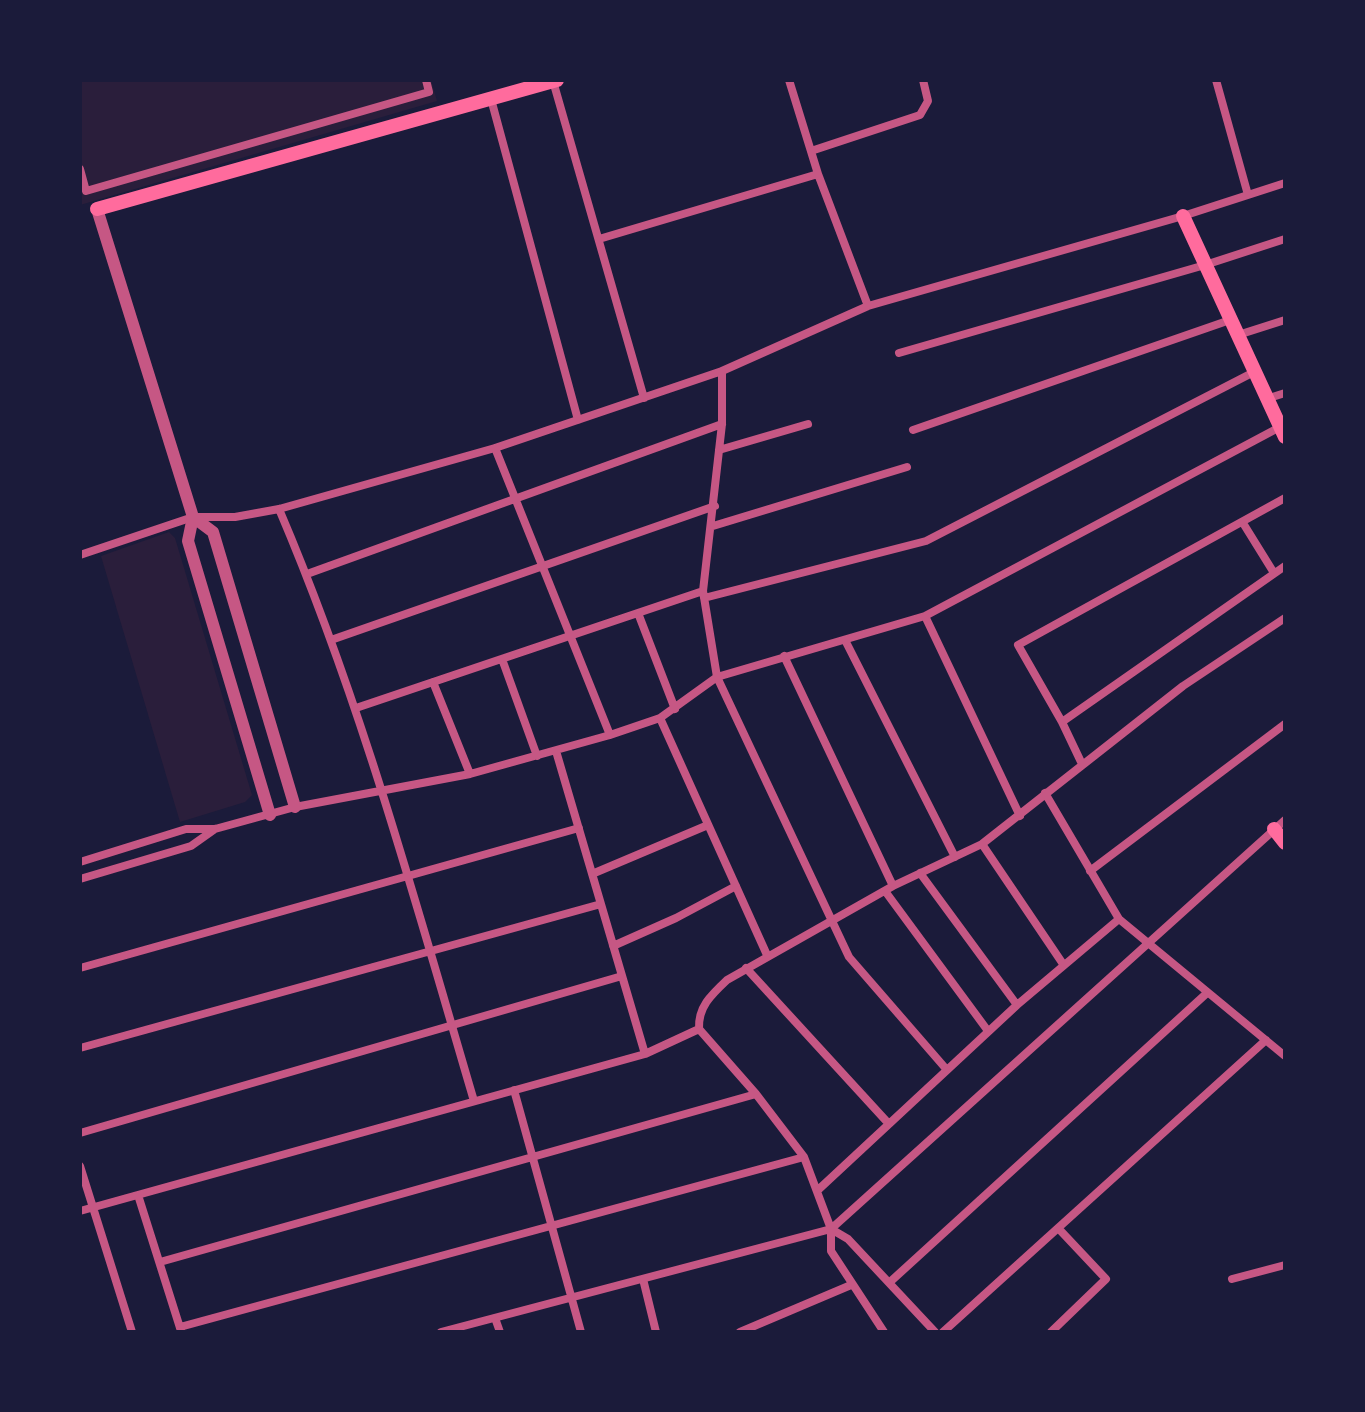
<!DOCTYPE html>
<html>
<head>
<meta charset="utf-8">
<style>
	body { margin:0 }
	#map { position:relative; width:1365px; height:1412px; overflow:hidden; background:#1b1b3a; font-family:Commissioner,sans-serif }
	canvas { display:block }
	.frame { position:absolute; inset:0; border:82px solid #1b1b3a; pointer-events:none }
</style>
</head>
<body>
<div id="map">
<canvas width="1365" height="1412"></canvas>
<div class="frame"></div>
</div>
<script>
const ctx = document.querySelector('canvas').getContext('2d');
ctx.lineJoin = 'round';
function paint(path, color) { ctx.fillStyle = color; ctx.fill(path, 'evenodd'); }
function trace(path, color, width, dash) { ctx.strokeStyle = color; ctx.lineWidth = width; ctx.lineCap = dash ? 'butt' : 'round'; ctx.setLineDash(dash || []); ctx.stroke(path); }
paint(new Path2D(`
	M80 80H431L437 101 80 205Z
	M169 532 175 538 252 795 245 802 180 822 101 556Z`), '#2a1e3b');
trace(new Path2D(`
	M789 80 818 174 868 306
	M1216 80 1248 195
	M553 81 644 398
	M491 99 578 420
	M811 151 920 115 928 101 923 80
	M80 169 86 191 429 92 426 80
	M599 239 818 174
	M1238 335 1285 320
	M899 353 1205 265 1285 239
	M722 371V424L703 591 717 677 849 957 947 1070
	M1266 399 1285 393
	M913 430 1230 320
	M495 448 610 735
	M719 450 808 424
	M279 509C361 701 415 901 474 1101
	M1243 523 1274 573
	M713 526 907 467
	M80 555 193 517H235L279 509 495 448 722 371 868 306 1183 216 1285 183
	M307 574 722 424
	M704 598 926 541 1254 372
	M638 613 675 709
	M925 616 1020 816
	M331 640 715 506
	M845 640 955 857
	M784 656 893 886
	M502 659 537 756
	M433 682 470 774
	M356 708 703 591
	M660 718 767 955
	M1062 722 1285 566
	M556 751 645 1054
	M1082 764 1062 722 1018 645 1285 498
	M1045 793 1119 919 1285 1056
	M982 844 1063 964
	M80 862 186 829H215L295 807 470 774 610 735 660 718 717 677 925 616 1280 427
	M1090 871 1285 724
	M920 873 1017 1005
	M592 874 708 825
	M80 879 191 846 215 829
	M885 891 988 1031
	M613 946 676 918 736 886
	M80 968 579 828
	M746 968 889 1124
	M699 1029 756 1094 804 1157 831 1229V1251L884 1332
	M80 1048 601 904
	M514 1090 581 1332
	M80 1133 622 976
	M80 1166 132 1332
	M818 1190 1017 1005 1119 919
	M138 1195 181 1331
	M80 1211 645 1054 699 1029C698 1007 711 995 727 980L893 886 982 844 1183 686 1285 618
	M831 1229 848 1239 935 1332
	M160 1262 756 1094
	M643 1279 656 1332
	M1232 1279 1285 1265
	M890 1282 1207 993
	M495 1318 500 1332
	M180 1327 804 1157
	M441 1332 831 1229 1285 820
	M740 1332 851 1285
	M943 1332 1266 1040
	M1051 1332 1106 1279 1058 1228`), '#c65784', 8);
trace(new Path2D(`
	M97 209 193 517 188 541 270 815
	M193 517 213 532 295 807`), '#c65784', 12);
trace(new Path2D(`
	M97 209 557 80
	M1183 216 1285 437
	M1274 829 1285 843`), '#ff6b9d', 14);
</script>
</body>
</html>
